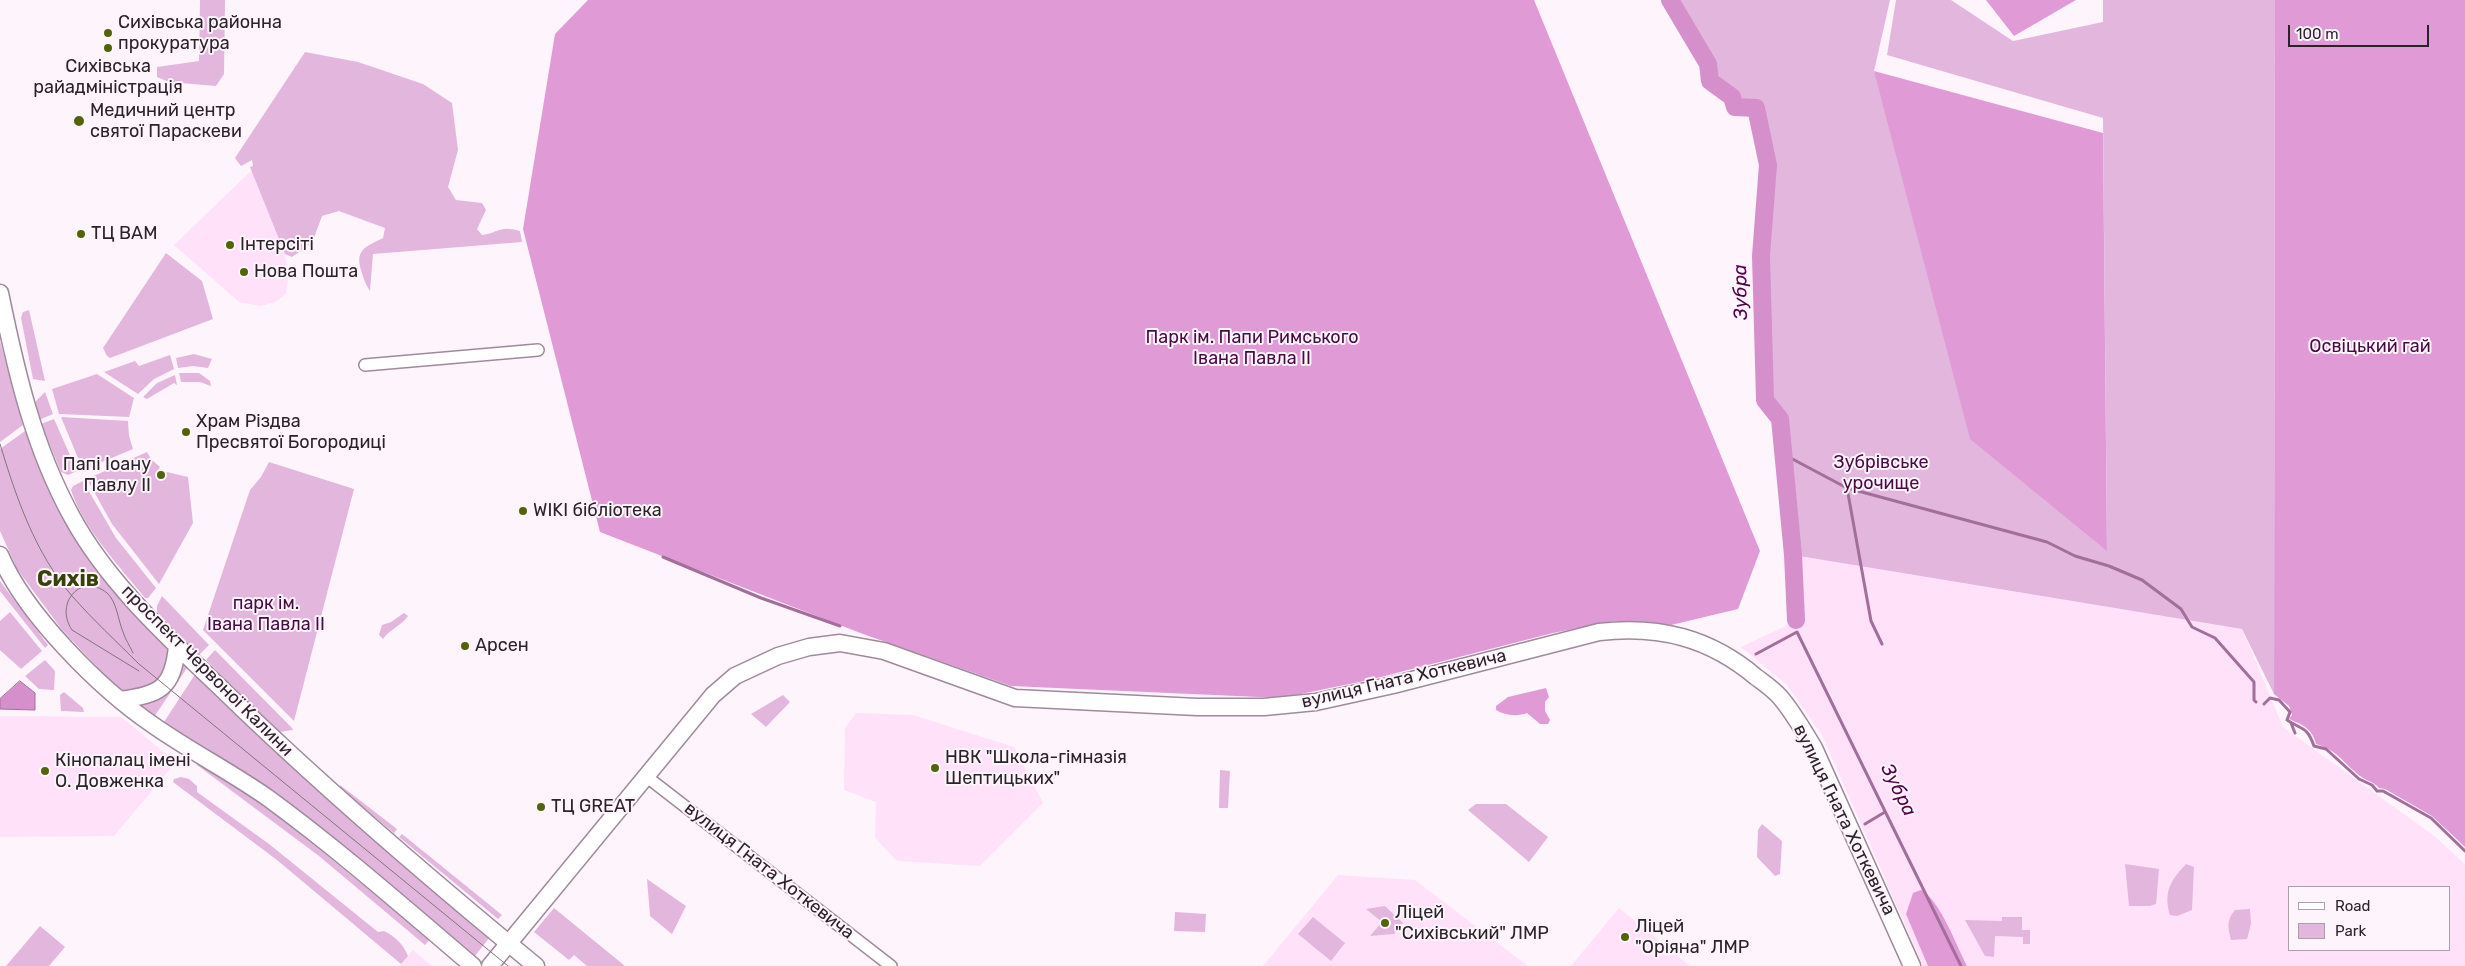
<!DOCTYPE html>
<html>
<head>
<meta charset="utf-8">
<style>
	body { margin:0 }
	#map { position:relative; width:2465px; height:966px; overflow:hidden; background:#fef4fc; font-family:Rubik,sans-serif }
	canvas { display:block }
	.legend { position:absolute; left:2288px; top:886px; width:162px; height:65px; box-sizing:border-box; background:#fef4fc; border:1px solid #aaa0a8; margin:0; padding:6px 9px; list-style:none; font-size:15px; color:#2b232a }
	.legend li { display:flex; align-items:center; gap:10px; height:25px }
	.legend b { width:25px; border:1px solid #aaa0a8 }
	.scale { position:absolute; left:2288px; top:25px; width:141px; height:22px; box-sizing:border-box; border:2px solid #2b232a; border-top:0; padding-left:6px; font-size:15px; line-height:18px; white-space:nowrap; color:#2b232a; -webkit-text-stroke:4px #fef4fc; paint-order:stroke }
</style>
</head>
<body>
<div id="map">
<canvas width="2465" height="966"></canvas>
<ul class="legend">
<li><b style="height:6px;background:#fff"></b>Road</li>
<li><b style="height:14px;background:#e3b7dd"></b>Park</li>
</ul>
<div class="scale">100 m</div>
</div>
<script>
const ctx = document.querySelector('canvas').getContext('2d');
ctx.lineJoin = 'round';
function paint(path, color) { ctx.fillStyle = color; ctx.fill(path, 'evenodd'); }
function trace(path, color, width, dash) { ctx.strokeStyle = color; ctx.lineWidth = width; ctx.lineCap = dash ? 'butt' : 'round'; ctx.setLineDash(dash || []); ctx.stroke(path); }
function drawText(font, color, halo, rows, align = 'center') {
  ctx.font = font + ' Rubik,sans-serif'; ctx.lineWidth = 4; ctx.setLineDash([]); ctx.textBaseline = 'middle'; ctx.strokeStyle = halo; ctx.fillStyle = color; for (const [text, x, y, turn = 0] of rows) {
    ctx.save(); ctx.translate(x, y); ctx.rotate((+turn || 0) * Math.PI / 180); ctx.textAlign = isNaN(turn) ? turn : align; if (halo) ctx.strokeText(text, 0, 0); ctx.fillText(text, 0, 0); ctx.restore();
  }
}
paint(new Path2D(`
	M252 170 285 254 288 278 286 294 275 302 261 306 239 302 174 245Z
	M1793 555 2242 629 2283 727 2433 835 2465 864V966H1923L1822 735 1787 685 1741 647 1792 623ZM2289 887H2449V950H2289Z
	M856 713 913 715 1014 747 1043 803 980 866 897 861 875 838 876 802 844 790 845 728Z
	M0 716 121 717 176 762 114 836 0 837Z
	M1338 875 1415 880 1528 966H1263Z
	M1619 908 1690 966H1571Z
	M413 950 432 966H400Z`), '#ffe1fa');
paint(new Path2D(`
	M200 0H225L224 74 216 86 169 82 157 77V67L199 61Z
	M1670 0H1890L1874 71 2107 550 2103 118 1887 55 1896 0H1951L2013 41 2103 22V0H2275L2274 694 2242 629 1793 555 1780 419 1765 400 1761 256 1768 165 1756 108 1735 107 1732 97 1710 81 1708 64Z
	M305 52 358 62 423 84 452 103 458 150 448 187 456 200 482 203 486 210 477 229 482 235C500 232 500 225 520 231L522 242 373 254 370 291C366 285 364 280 362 273 354 251 364 247 383 238L385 228 339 211 322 216 312 243 292 257 285 254 250 167 253 166 252 160 241 166 235 158Z
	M166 253 202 281 213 319 110 358 107 356 103 348Z
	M29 310 45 381 33 379 21 318 23 312Z
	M0 341 23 425 0 442Z
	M194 354 212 359 208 368 193 366 178 368 176 358Z
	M170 355 174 369 154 379 138 394 104 372 135 361 139 366Z
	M179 373H199L210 381 211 386 200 382H181Z
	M97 374 134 398 129 417 59 414 52 389Z
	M175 375 177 385 174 383 147 399 143 397 157 383Z
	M45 392 53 414 39 420 35 410 36 401Z
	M61 417 128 421 129 436 133 449 83 470Z
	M54 419 77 471 68 475 61 472 41 424Z
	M25 431 48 483 88 557 168 650 170 660 166 672 154 686 129 693 116 687 63 631 17 569 0 531V449Z
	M147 452 151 459 160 467 157 472 163 476 167 472 188 477 193 523 159 584 112 524 87 479Z
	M269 462 354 489 294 721 203 630 250 490 261 477Z
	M83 481 116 538 156 588 148 598H145C120 567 83 528 71 490L73 486Z
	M0 581 48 645 45 648 0 591Z
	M162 596 209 645 199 655 157 612V606Z
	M10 612 42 651 21 669 0 650V621Z
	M404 613 408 616C401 626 390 629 383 639L379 635 382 625 391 622Z
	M215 650 291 727 293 730 279 732 206 660Z
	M45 660 55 671 54 690 39 689 25 676Z
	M182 663 187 668 154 717 139 707V704Z
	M196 673 490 937 474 957 268 790 164 722Z
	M64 692 83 708 84 712 61 711 60 695Z
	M783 695 790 702 766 727 751 714Z
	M196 761 262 803 430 939 425 945 319 856 197 765Z
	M1220 770 1230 771 1228 808H1219Z
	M181 777 189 779 197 786V792L269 844 378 932 384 931C396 937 403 944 408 956L401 964 277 860 173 782 174 779Z
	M340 785 397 829 394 833 340 788Z
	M1476 804H1506L1548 837 1529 862 1468 810Z
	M1762 824 1782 841 1780 874 1775 876 1757 857 1758 830Z
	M402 834 502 915 498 919 399 837Z
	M2125 864 2159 869 2156 904 2150 906H2129Z
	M2186 864 2194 867 2192 910 2177 916 2170 915C2163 892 2171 880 2186 864Z
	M647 879 686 906 672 934 650 916Z
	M1385 906 1403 923 1394 934 1370 936 1382 922 1366 909Z
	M554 908 625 966H587L574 955 569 960 534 932Z
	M2250 909 2251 924 2247 939 2231 940C2228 928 2226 920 2235 910Z
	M1175 912 1206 914 1205 932 1174 931Z
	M1313 917 1345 943 1331 961 1298 934Z
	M2002 917H2022V930H2030V944H2023V937L1995 936 1994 957 1985 956 1965 920 2002 921Z
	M40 926 65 947 49 966H6Z`), '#e3b7dd');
paint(new Path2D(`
	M588 0H1534L1760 551 1738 609 1671 625 1615 621 1553 633 1369 680 1281 698 1011 686 863 634 600 532 523 229 555 34Z
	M1986 0H2076L2014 36Z
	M2275 0H2465V847L2432 816 2385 789 2379 788C2374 782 2369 782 2363 778 2343 764 2341 752 2316 744 2312 728 2303 725 2289 719L2292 715 2289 706 2274 694Z
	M1874 71 2103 133 2107 551 1970 439Z
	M1546 688 1549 697 1545 702V711L1550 720 1548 724H1540L1527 713C1517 717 1504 715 1496 710V706L1508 697Z
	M1921 890C1940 900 1956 945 1967 966H1928L1906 914 1913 893Z`), '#e09bd7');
const water = new Path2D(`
	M20 681 35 693V710L0 709V699Z`);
paint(water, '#d590cc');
trace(water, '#a26f9b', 1);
trace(new Path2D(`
	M1783 454 1847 488 2047 542 2075 556 2109 566 2142 580 2181 609 2192 627 2215 638 2254 682V700L2256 702
	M1847 488 1871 621 1882 644
	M663 557 761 598 840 626
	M1756 654 1797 632 1961 966
	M2264 704 2270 698 2279 700 2290 712 2287 720C2302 730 2307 726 2314 746L2326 749 2359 779 2372 785 2377 791H2383L2431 818 2465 851
	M2291 723 2295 733
	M1865 824 1885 812`), '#a26f9b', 3);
trace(new Path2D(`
	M1670 0 1708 64 1710 81 1732 97 1735 107 1756 108 1768 165 1761 256 1765 400 1780 419 1793 555 1796 620`), '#d590cc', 18);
const street = new Path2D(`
	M365 365 538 350
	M647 777 891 966`);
const secondary = new Path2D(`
	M0 293C16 371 33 446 72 517 109 585 171 640 226 693 325 789 430 879 536 966
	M0 555C25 614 100 689 153 725 190 751 231 772 268 798 339 850 406 909 473 966
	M120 700C160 694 173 689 177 646
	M490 966 713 695 735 676 778 656 809 647 840 643 884 651 1015 698 1197 707H1264L1316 702 1393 685 1599 632C1659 625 1710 638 1756 677 1764 683 1773 689 1780 697 1793 712 1803 730 1814 748L1912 966`);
trace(street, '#9f8a9c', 14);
trace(secondary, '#9f8a9c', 19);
trace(street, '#fff', 11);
trace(secondary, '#fff', 16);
trace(new Path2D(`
	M0 444C16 497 35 553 72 596 93 620 116 641 139 664L508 966
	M133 653C130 646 125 639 123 632 118 620 117 602 107 593 81 572 54 603 72 630L139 671`), '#7e767d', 1);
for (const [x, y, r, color] of [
	[108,33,5,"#526309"],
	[108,48,5,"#526309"],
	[79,121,6,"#526309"],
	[81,234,5,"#526309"],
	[230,245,5,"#526309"],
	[244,272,5,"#526309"],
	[186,432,5,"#526309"],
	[161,475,5,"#526309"],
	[523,511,5,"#526309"],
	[465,646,5,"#526309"],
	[935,768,5,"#526309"],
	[45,771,5,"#526309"],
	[541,807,5,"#526309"],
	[1385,923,5,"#526309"],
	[1625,937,5,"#526309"]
]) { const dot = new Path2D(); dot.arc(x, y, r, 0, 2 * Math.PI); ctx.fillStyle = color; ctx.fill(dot); trace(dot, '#fef4fc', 2); }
drawText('18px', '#2b232a', '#fef4fc', [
	["Сихівська районна",118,23],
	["прокуратура",118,44],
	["Сихівська",108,67,"center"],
	["райадміністрація",108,88,"center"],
	["Медичний центр",90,111],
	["святої Параскеви",90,132],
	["ТЦ ВАМ",91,234],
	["Інтерсіті",240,245],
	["Нова Пошта",254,272],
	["Храм Різдва",196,422],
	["Пресвятої Богородиці",196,443],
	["Папі Іоану",151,465,"right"],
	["Павлу II",151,486,"right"],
	["WIKI бібліотека",533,511],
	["Арсен",475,646],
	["НВК \"Школа-гімназія",945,758],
	["Шептицьких\"",945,779],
	["Кінопалац імені",55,761],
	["О. Довженка",55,782],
	["ТЦ GREAT",551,807],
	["Ліцей",1395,913],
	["\"Сихівський\" ЛМР",1395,934],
	["Ліцей",1635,927],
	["\"Оріяна\" ЛМР",1635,948]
], 'left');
drawText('18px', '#470a43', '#fef4fc', [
	["Парк ім. Папи Римського",1252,338],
	["Івана Павла ІІ",1252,359],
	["Освіцький гай",2370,347],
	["Зубрівське",1881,463],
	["урочище",1881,484],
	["парк ім.",266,604],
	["Івана Павла II",266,625]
]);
drawText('18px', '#2b232a', '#fef4fc', [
	["проспект Червоної Калини",207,671,45],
	["вулиця Гната Хоткевича",1404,679,-13],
	["вулиця Гната Хоткевича",1844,820,64],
	["вулиця Гната Хоткевича",769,871,38]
]);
drawText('italic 19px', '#54004f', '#fef4fc', [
	["Зубра",1741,292,-91],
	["Зубра",1898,790,64]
]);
drawText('bold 22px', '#364207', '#fef4fc', [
	["Сихів",68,580]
]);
</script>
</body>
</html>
